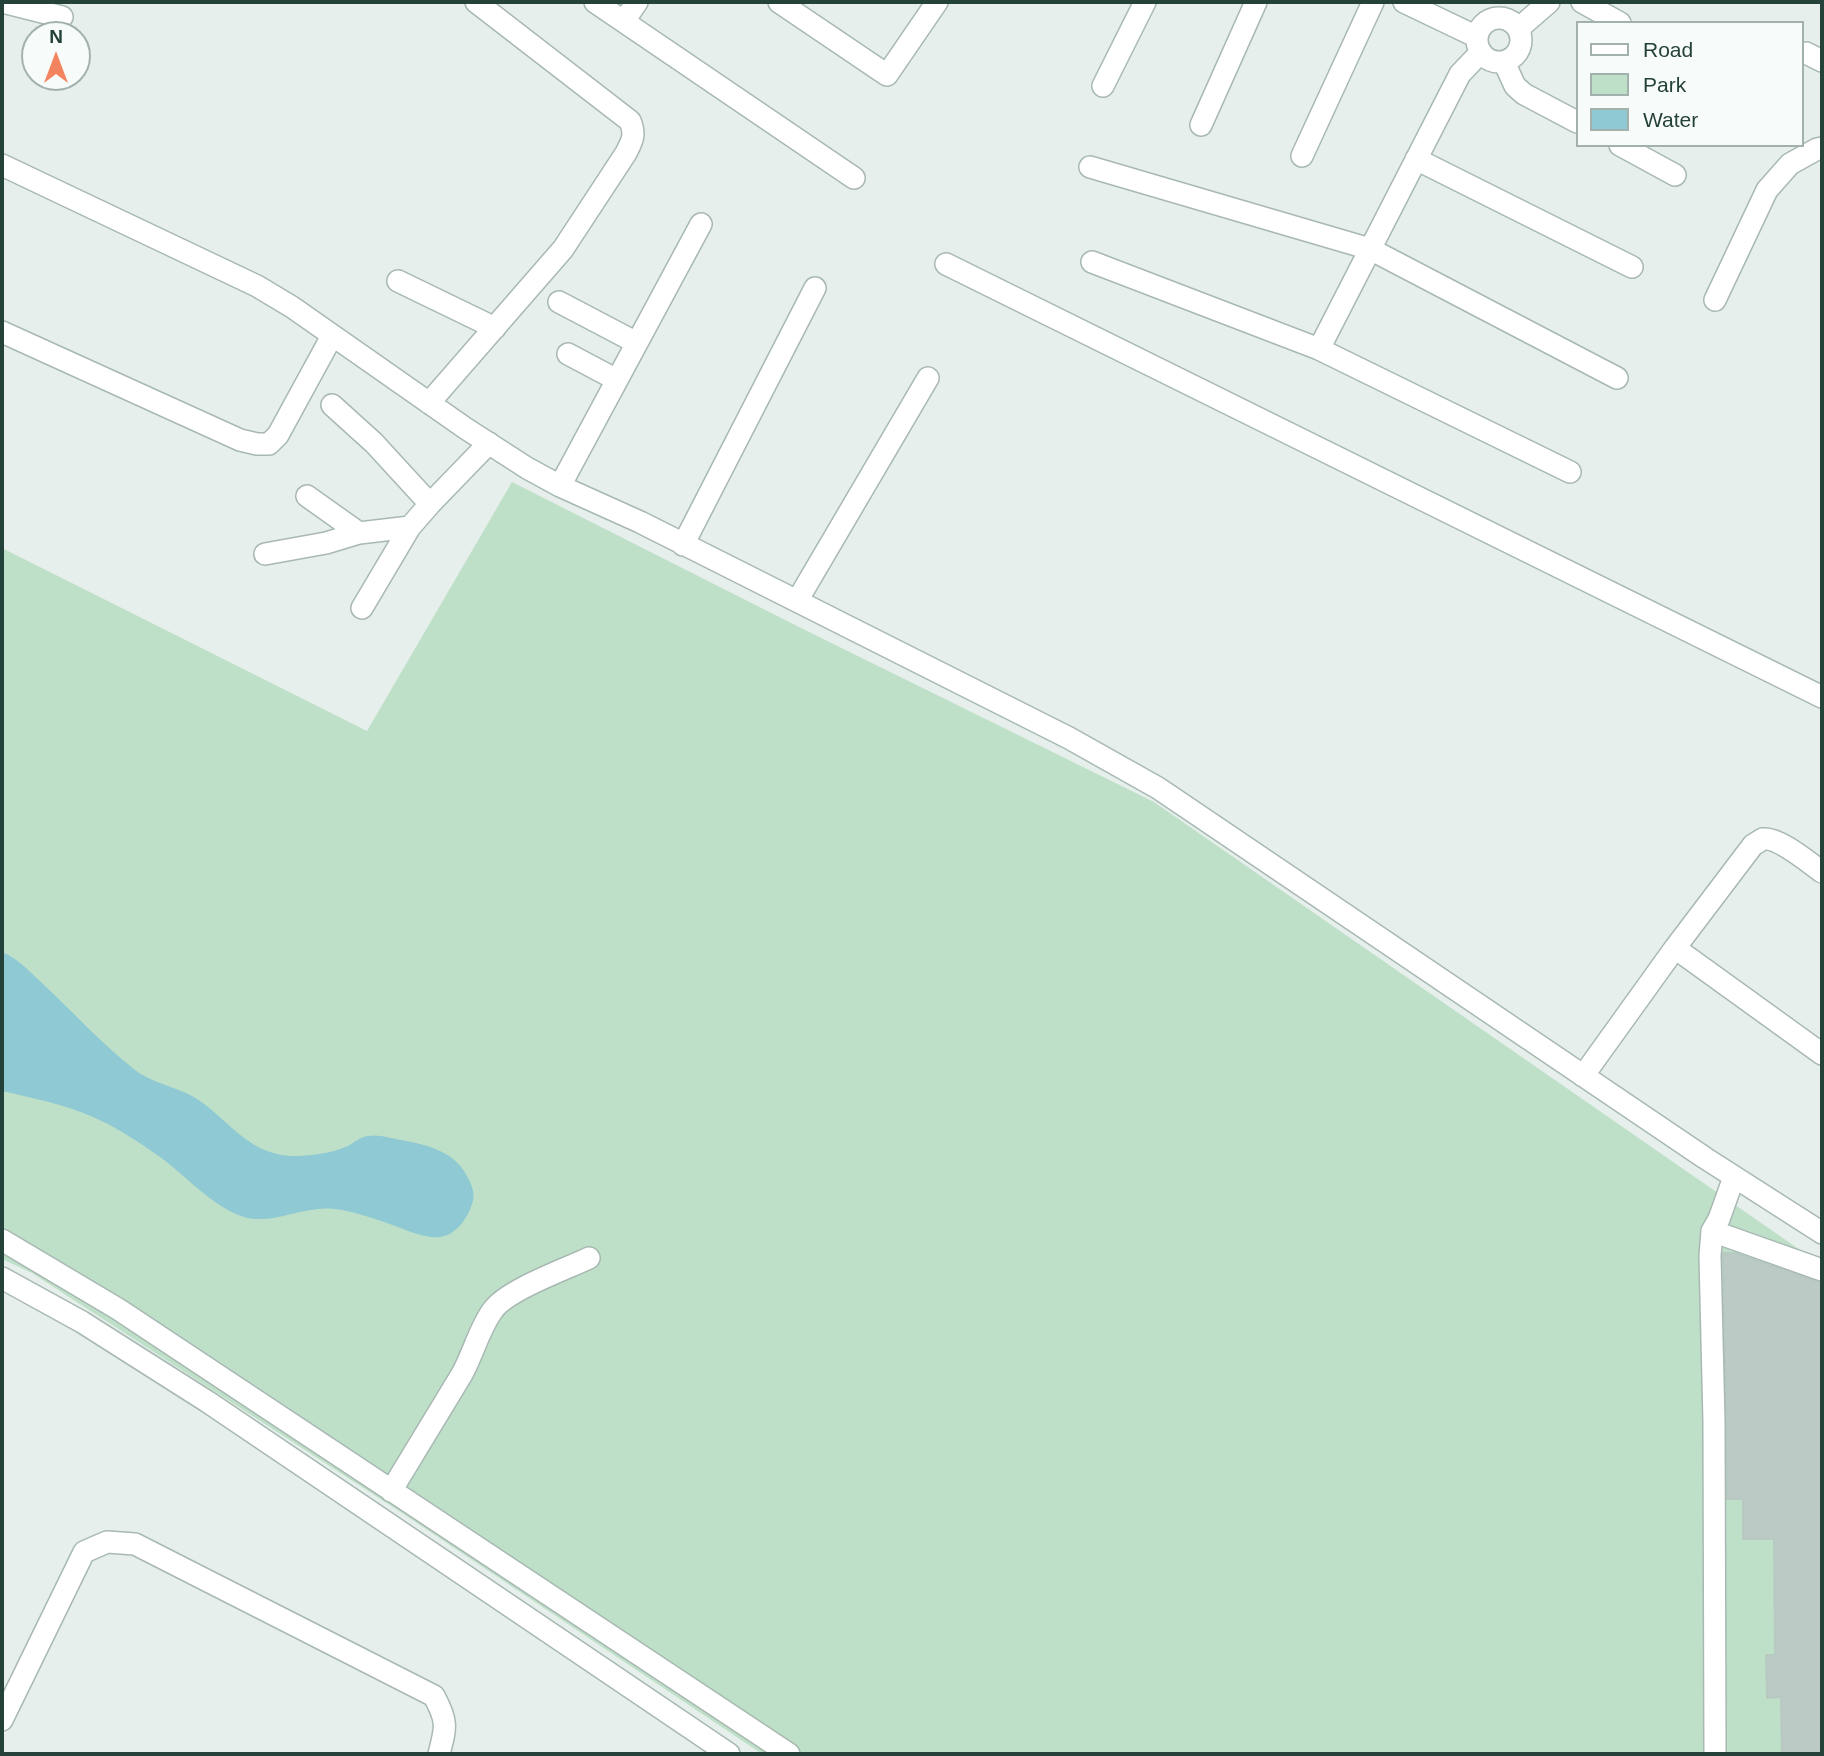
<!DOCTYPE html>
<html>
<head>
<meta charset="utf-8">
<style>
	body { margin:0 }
	#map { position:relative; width:1824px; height:1756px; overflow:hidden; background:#e6efeb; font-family:Arial,sans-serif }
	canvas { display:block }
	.frame { position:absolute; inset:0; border:4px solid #24423a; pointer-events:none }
	.legend { position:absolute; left:1576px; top:21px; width:228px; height:126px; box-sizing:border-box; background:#f7fbf9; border:2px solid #a3b1ad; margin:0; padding:9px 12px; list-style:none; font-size:21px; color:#24423a }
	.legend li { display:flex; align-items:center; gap:14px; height:35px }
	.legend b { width:35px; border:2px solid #a3b1ad }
	.north { position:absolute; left:21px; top:21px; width:70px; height:70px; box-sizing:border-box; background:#f7fbf9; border:2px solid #a3b1ad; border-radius:50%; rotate:0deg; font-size:19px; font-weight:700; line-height:28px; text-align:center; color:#24423a }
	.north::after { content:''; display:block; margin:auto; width:24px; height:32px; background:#f4845f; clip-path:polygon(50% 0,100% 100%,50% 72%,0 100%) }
</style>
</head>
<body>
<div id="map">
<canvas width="1824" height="1756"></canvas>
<div class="frame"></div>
<ul class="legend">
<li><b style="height:9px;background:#fff"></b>Road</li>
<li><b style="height:19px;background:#bfe0c8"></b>Park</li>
<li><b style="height:19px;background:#8ec9d4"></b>Water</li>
</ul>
<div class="north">N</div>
</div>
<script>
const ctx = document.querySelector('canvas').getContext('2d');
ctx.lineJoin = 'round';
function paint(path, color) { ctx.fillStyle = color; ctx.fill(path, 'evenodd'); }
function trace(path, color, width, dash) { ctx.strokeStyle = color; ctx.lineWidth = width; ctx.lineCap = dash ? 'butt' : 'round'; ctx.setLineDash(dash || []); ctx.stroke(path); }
paint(new Path2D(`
	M512 482 803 629 1154 802 1816 1261 1822 1263V1754H762L402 1513 32 1273 2 1259V548L367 731Z`), '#bfe0c8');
paint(new Path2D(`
	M2 952C18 958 32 974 45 986 75 1014 103 1045 135 1070 155 1085 181 1087 200 1101 226 1119 244 1146 277 1154 296 1159 331 1154 348 1146 355 1142 360 1137 368 1136 378 1134 391 1138 401 1140 429 1145 457 1152 469 1180 474 1190 475 1197 471 1207 466 1220 456 1234 441 1237 427 1239 411 1232 398 1227 378 1220 355 1211 334 1209 303 1205 271 1227 241 1216 211 1205 185 1175 160 1157 139 1142 116 1127 93 1117 64 1104 32 1098 2 1091Z`), '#8ec9d4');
const building = new Path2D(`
	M1723 1253H1734L1822 1283V1754H1782L1781 1697 1767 1698 1766 1655H1775L1774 1539H1743V1499H1727Z`);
paint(building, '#bbcac4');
trace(building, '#b8c9c2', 2);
const minor = new Path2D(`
	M2 2 62 17
	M595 2 854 178
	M779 2 887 75 937 2
	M1404 2 1477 37
	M1582 2 1620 23
	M1477 40a22 22 0 1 1 44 0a22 22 0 1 1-44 0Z
	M624 21 637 2
	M1518 29 1549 2
	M1806 53 1822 61
	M1504 62 1515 86 1524 94 1577 122
	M1103 86 1145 2
	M1201 125 1256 2
	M1620 145 1675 175
	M1302 156 1373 2
	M1416 159 1632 267
	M2 165 257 286 292 307 465 428 527 468 560 486 640 522 1069 738 1158 788 1705 1158 1822 1233
	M1090 167 1370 249 1617 378
	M1092 262 1319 349 1570 472
	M946 264 1822 697
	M398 281 495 328
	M1715 300 1767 190 1790 164 1817 149 1822 148
	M559 302 637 343
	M2 332 240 440 257 444H269L278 435 332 336
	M1319 349 1460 74 1481 52
	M568 354 617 380
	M429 403 563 249 626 153C632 141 636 135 630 121L476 2
	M332 405 374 443 430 504
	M560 486 701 224
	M307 496 359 533
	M683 545 815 288
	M265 554 326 543 359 533 410 527 430 504 489 443
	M797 601 928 378
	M362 608 410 527
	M1675 948 1822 1054
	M1583 1076 1675 948 1753 845C1755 844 1761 840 1763 839 1779 837 1809 863 1822 872
	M1712 1231 1822 1270
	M2 1240 118 1309 789 1754
	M2 1278 82 1322 208 1402 729 1754
	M391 1491 462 1374C473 1354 480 1327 493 1310 507 1290 566 1269 589 1258
	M2 1720 84 1552 107 1542 135 1544 434 1696C448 1722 446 1727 439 1754
	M1715 1754 1714 1422 1710 1256 1712 1231 1719 1219 1734 1177`);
trace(minor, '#a8b8b2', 24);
trace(minor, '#fff', 21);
</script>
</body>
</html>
